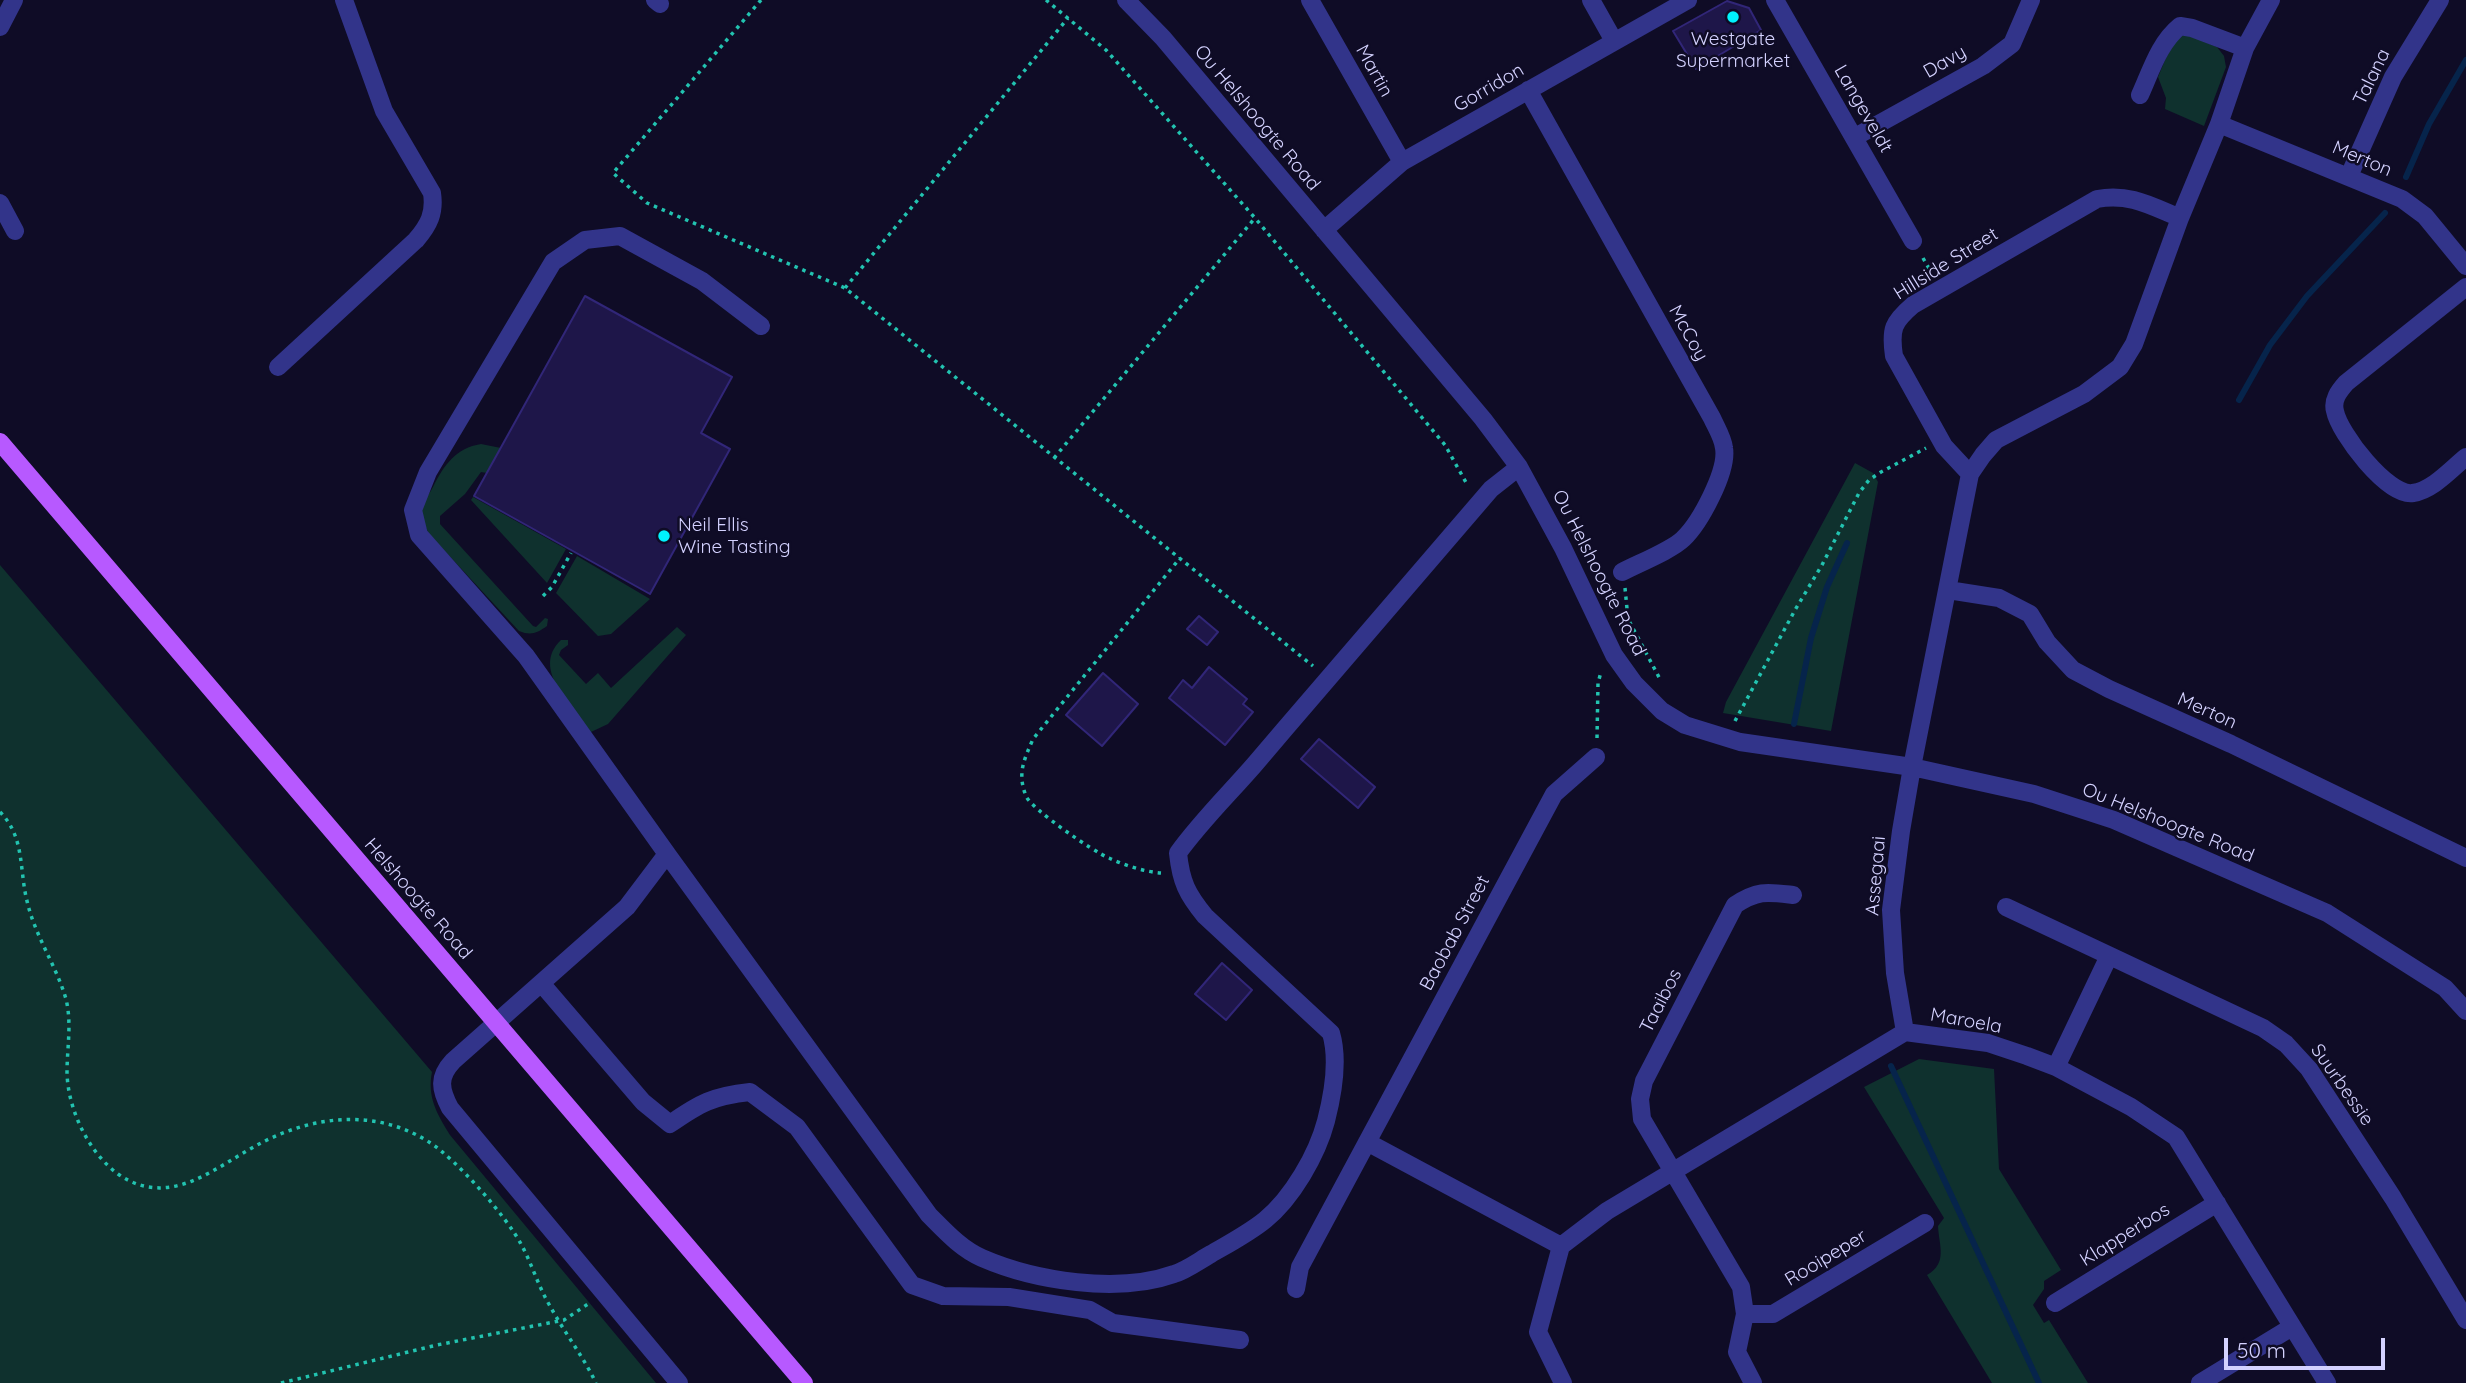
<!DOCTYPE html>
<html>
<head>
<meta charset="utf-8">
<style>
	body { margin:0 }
	#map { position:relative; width:2466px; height:1383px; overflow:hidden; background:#0f0c26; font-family:Quicksand,sans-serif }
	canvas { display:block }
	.scale { position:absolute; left:2224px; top:1338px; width:161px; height:32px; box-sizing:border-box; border:4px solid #d4d2ff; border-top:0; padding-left:9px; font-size:21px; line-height:24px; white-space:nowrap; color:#d4d2ff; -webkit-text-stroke:5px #0f0c26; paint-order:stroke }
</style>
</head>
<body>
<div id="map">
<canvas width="2466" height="1383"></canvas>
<div class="scale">50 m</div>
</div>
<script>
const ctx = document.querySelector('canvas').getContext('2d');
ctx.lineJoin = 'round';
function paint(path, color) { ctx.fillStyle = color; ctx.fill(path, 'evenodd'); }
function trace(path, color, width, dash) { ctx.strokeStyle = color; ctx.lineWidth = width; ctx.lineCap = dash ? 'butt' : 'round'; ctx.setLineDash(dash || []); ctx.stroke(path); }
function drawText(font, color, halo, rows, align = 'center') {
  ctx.font = font + ' Quicksand,sans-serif'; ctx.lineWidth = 5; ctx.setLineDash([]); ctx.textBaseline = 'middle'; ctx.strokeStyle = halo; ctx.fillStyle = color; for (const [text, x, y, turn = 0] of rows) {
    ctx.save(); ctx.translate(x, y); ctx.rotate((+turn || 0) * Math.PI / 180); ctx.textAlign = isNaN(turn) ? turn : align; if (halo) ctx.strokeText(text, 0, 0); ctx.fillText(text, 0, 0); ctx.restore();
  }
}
paint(new Path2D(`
	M2187 34 2217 47 2224 56 2226 67 2204 126 2165 109 2166 98 2158 77 2170 48 2181 35Z
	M481 444 501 448 487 473 481 472 465 494 440 516V524L533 626 536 627 545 618 548 619 547 626C537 633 531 636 519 631L429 534C425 526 420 516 422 507 424 500 430 493 433 487 444 465 456 448 481 444Z
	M1855 463 1873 473 1878 482 1831 731 1723 713 1726 702Z
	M473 497 566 549 547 583 471 500Z
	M577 556 650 599 611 634 598 636 556 593Z
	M0 565 432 1072C427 1097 437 1114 450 1135L656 1383H0Z
	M677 627 686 635 608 724 591 732C573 707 530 669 561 640H568V645L561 650 559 655 586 684 598 673 611 688Z
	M1919 1059 1994 1069 1999 1169 2061 1270 2044 1281V1289L2033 1305 2044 1323 2049 1320 2088 1383H1992L1927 1275C1948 1263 1939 1246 1938 1226L1944 1218 1864 1087Z`), '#0f312e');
trace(new Path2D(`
	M2406 177 2429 124 2466 60
	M2239 400 2270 345 2307 296 2385 213
	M1794 724 1811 638 1827 587 1847 543
	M1891 1066 2039 1383`), '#06244b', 6);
const building = new Path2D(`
	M1727 1 1749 8 1761 30 1696 69 1673 31Z
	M585 296 732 377 701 433 730 449 650 594 474 496Z
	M1199 616 1218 632 1207 645 1187 629Z
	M1209 667 1247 699 1243 704 1253 712 1225 745 1169 698 1183 680 1192 688Z
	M1103 673 1138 704 1102 746 1066 715Z
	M1319 739 1375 787 1358 808 1301 759Z
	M1222 963 1252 990 1226 1020 1195 994Z`);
paint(building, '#1e1649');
trace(building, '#312678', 2);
trace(new Path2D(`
	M761 0 613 173 647 203 845 288 1313 666
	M1046 0 1106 50 1255 218 1445 445 1468 486
	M1923 258 1931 272
	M845 288 1068 18
	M1054 458 1255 218
	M1625 588 1628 619 1661 681
	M543 596 552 587 571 553
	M1735 721 1795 610 1822 565 1859 493 1869 480 1881 472 1926 448
	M1597 738 1598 683 1601 672
	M0 812C25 837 19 869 27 901 35 936 56 965 66 999 72 1024 67 1047 67 1073 68 1109 88 1152 118 1174 171 1211 217 1165 263 1142 316 1115 377 1109 429 1142 456 1159 506 1216 521 1244 532 1264 538 1286 550 1306 564 1332 583 1356 596 1383
	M1161 873C1145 872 1124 865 1109 858 1094 852 1031 809 1026 796 1017 773 1024 760 1033 739L1180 558
	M281 1383 437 1345 564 1320 588 1304`), '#22c3b0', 3.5, [3.5, 5]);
trace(new Path2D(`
	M655 0 660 4
	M1126 0 1163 38 1483 419 1519 467 1563 548 1614 655 1634 683 1662 711 1685 725 1740 742 1912 767 2034 794 2114 820 2327 913 2445 988 2466 1011
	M1310 0 1402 162
	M1591 0 1614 41
	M1775 0 1913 241
	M0 27 14 0
	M1528 90 1712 418C1716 427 1723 438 1724 448 1728 471 1700 523 1683 539 1672 550 1637 564 1622 572
	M2140 95C2151 71 2159 43 2180 26L2192 28 2245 48
	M2219 124 2402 199 2425 216 2466 266
	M1855 137 1983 66 2012 44 2031 0
	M2349 176 2393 77 2440 0
	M0 203 15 231
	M1324 230 1402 162 1688 0
	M2466 287 2346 383C2339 391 2332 400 2335 411 2339 433 2388 497 2413 493 2433 490 2451 469 2466 457
	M278 367 416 240C429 225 435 213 432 193L384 111 344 0
	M1970 474 1944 446 1894 356C1890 329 1893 322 1913 305L2097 199C2130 193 2151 206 2180 218
	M1948 590 1999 598 2030 614 2047 642 2073 670 2109 689 2231 744 2466 858
	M667 854 929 1215C945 1231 961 1249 982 1258 1035 1281 1118 1294 1174 1274 1187 1270 1200 1260 1211 1254 1230 1243 1249 1233 1265 1220 1292 1198 1317 1155 1326 1121 1333 1094 1339 1060 1331 1033L1205 916C1187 894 1181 882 1178 853 1201 821 1229 794 1255 764 1333 672 1412 581 1491 489L1519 467
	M2006 907 2263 1028 2286 1044 2309 1069 2393 1198 2466 1320
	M541 983 643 1102 670 1124C700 1103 713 1096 750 1092L797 1127 912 1285 943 1296 1009 1297 1090 1310 1113 1323 1240 1340
	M1905 1032 1895 973 1891 910 1901 831 1912 767 1970 474 1983 455 1996 440 2084 394 2120 367 2134 344 2180 218 2219 124 2245 48 2271 0
	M2056 1067 2109 956
	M1367 1142 1561 1246
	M1296 1289 1300 1267 1554 794 1596 757
	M2055 1303 2217 1203
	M1745 1314H1773L1925 1223
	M679 1383 450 1108C440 1089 438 1077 453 1061L627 907 667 854 526 656 419 535 413 510 428 472 553 262 585 240 620 236 702 281 761 326
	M1563 1383 1538 1332 1561 1246 1607 1211 1905 1032 1988 1043 2027 1056 2056 1067 2131 1107 2176 1137 2327 1383
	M1753 1383 1737 1352 1745 1314 1741 1287 1642 1119 1640 1099 1644 1081 1735 905C1758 890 1767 892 1793 895
	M2200 1383 2292 1327`), '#32348a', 18);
trace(new Path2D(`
	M0 442 804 1383`), '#b759ff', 18);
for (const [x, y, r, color] of [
	[1733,17,7,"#00f2fd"],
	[664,536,7,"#00f2fd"]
]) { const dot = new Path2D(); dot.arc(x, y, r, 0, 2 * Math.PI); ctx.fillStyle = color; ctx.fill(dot); trace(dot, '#0f0c26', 2.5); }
drawText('19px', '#d4d2ff', '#0f0c26', [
	["Westgate",1733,39],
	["Supermarket",1733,61],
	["Neil Ellis",678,525,"left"],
	["Wine Tasting",678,547,"left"]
]);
drawText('19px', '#d4d2ff', '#0f0c26', [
	["Davy",1945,62,-30],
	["Martin",1374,71,61],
	["Talana",2372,77,-64],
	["Gorridon",1489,88,-30],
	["Langeveldt",1863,109,60],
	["Ou Helshoogte Road",1257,118,50],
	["Merton",2362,159,23],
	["Hillside Street",1946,264,-32],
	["McCoy",1688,333,61],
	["Ou Helshoogte Road",1599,573,63],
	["Merton",2207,711,24],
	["Ou Helshoogte Road",2168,823,22],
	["Assegaai",1876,876,-85],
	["Helshoogte Road",418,899,49],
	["Baobab Street",1455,933,-62],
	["Taaibos",1661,1001,-63],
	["Maroela",1966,1021,10],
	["Suurbessie",2342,1085,55],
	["Klapperbos",2125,1235,-32],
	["Rooipeper",1826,1258,-31]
]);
</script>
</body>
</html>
